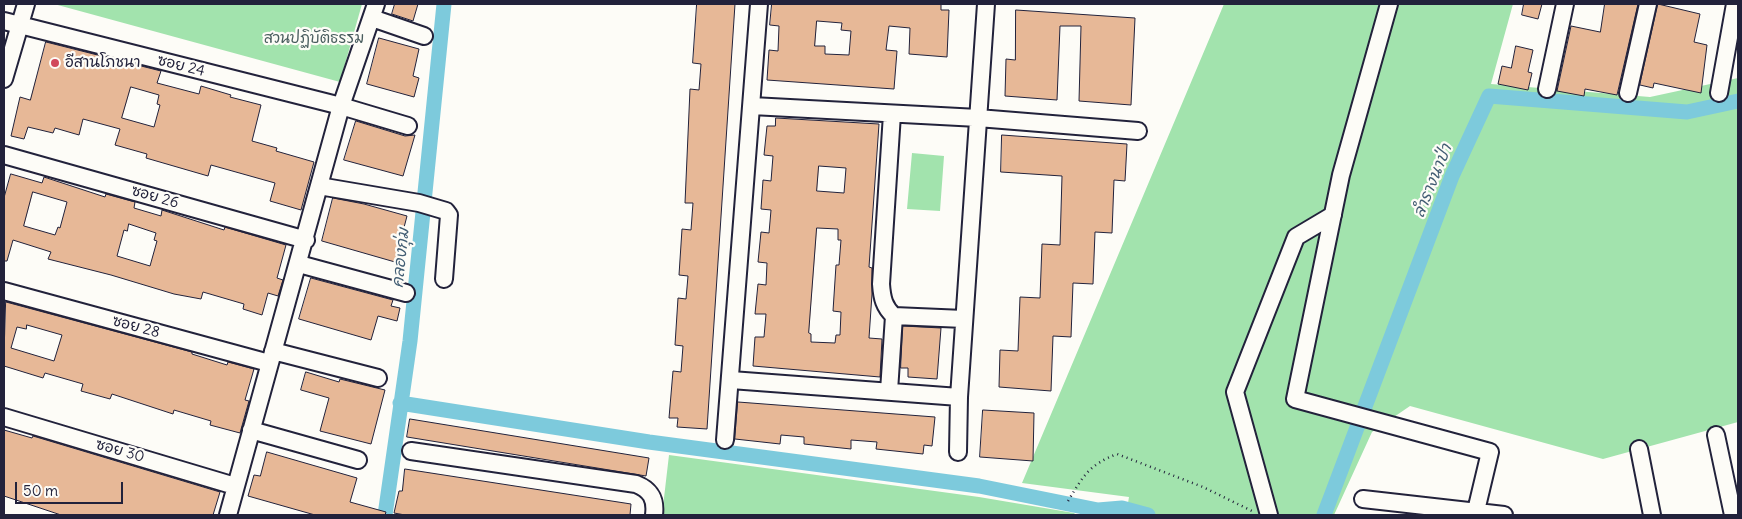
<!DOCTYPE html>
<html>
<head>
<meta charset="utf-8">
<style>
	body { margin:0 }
	#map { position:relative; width:1742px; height:519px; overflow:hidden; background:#fdfcf7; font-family:Delius,sans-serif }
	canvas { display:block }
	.frame { position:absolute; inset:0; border:5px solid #22223b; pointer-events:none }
	.scale { position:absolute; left:15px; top:482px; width:108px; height:22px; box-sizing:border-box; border:2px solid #22223b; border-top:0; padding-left:6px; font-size:15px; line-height:18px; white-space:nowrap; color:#22223b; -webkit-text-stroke:4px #fdfcf7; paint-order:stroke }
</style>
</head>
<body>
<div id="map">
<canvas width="1742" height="519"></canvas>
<div class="frame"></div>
<div class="scale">50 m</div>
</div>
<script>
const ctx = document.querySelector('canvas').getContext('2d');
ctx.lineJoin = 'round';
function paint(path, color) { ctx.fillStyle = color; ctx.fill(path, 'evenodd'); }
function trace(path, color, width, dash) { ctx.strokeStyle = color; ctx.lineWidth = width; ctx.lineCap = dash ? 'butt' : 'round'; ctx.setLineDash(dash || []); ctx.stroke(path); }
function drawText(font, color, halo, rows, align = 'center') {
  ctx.font = font + ' Delius,"Playpen Sans Thai",sans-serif'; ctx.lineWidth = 4.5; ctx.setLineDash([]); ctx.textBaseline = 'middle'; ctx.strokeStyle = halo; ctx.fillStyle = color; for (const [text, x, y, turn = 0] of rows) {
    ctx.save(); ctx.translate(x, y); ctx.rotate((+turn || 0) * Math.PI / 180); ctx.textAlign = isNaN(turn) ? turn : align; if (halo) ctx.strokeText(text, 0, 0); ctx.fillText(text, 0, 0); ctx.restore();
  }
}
paint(new Path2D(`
	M54 4H362L340 82Z
	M1224 4H1513L1491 84 1650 97 1738 78V422L1603 459 1410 406 1372 432 1334 515H1126L1129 497 1022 483Z
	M912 153 944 156 940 211 907 209Z
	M669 455 979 497 1074 513 1076 515H662Z`), '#a2e3ad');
trace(new Path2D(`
	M400 403 649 442 979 486 1098 510
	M385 515 410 341 444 4
	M1098 515V510L1122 508 1148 515
	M1324 515 1452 176 1489 96 1687 112 1738 101`), '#7dcadc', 15);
const building = new Path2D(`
	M395 4H418L413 21 392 14Z
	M697 4H735L707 429 677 427 678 418H669L673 371 681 372 683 346 675 345 678 298 686 299 688 276 679 275 682 229 691 230 693 203H685L690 89 699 90 701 64 693 63Z
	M772 4H941V10H949L947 57 909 54 910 28 889 26 886 50 897 51 894 89 767 80 769 50 778 51 779 26 770 25ZM817 21 842 23 841 30 851 31 849 55 825 54V46H815Z
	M1524 4H1542L1538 19 1522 15Z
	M1605 4H1638L1617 95 1585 89 1584 96 1557 91 1571 26 1600 32Z
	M1658 4 1700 14 1694 42 1707 45 1701 93 1654 83 1653 88 1640 85Z
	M1016 10 1135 18 1131 105 1079 101 1081 26H1060L1057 100 1005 96 1006 59 1015 60Z
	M379 38 419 49 413 76 419 78 414 97 367 84Z
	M46 42 161 71 157 83 199 94 201 86 231 95 230 97 261 105 252 141 277 148 276 151 314 162 301 210 270 201 275 183 211 165 208 176 146 158 147 154 115 145 120 129 83 119 79 135 55 128 53 133 28 127 24 139 11 136 20 97 30 100ZM131 87 159 95 157 104 160 105 154 127 122 118Z
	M1516 46 1533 50 1528 72 1532 73 1528 90 1498 84 1502 66 1511 68Z
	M776 118 879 124 869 267 872 268V294L869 338 882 339 880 377 753 366 755 337H764L766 314H755L758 284 766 285 767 263 758 262 761 232 769 233 771 210 761 209 763 180 771 181 773 156 764 155 767 126H775ZM819 166 846 168 844 193 817 191ZM817 228 838 229V240H841L839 265H836L833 311 841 312 840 335H836L835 343 811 342V334L809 333Z
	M356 121 405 136 415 135 403 176 344 160Z
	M1002 135 1127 144 1125 181 1114 180 1112 233 1095 232 1093 284 1073 283 1071 337 1053 336 1051 391 999 387 1000 350 1018 351 1020 297 1040 298 1042 244 1060 245 1062 176 1001 172Z
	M11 174 42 183 44 177 105 197 106 194 135 202 134 208 161 216 162 210 224 230 225 227 286 245 277 278 283 280 278 296 268 293 262 315 243 309 244 304 203 292 201 299 174 294 111 275 48 259 51 252 13 240 7 261H4V198ZM33 192 67 202 60 228 58 227 55 235 24 226ZM129 224 156 233 154 240 157 241 150 266 117 256 124 230 127 231Z
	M333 198 364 204 407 216 395 262 322 241Z
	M311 278 393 300 391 306 400 308 397 321 378 316 371 340 299 319Z
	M6 302 192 352V354L227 365 228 362 254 369 245 400 249 401 240 433 210 425 211 421 174 410 173 414 112 394 110 399 81 391 83 384 45 373 43 378 4 366ZM27 325 62 335 54 361 11 348 17 327 26 329Z
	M903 326 941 328 937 379 908 377V368H901Z
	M306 372 339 382 340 379 385 390 371 444 320 431 329 398 301 390Z
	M738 402 935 417 932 446 924 445 923 454 876 449 877 442 851 440V449L804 444V437L781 435 780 444 735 439Z
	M983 410 1034 413 1033 461 980 457Z
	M410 419 649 458 646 476 407 437Z
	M4 430 32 438 33 436 220 492 213 515H61L4 496Z
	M267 452 357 478 350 502 386 512 385 515H315L248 496 254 475 260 476Z
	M405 469 631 504 630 515H405L394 513 399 491H402Z`);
paint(building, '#e7b897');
trace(building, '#22223b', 1);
const street = new Path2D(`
	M1389 4 1341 175 1295 399 1490 452 1475 515
	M372 18 424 36
	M4 21 341 106 408 126
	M4 79 26 4
	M1547 89 1565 4
	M1628 93 1648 4
	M1719 93 1735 4
	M752 106 978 118 1138 131
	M892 114 881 284C882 298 884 307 894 316L964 319
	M4 155 306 240
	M319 186 419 203 446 211 449 215 444 279
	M299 264 406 293
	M4 291 269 363
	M273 351 378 378
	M731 380 959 397
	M889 391 894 316
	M4 417 235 486
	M251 430 358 460
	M1716 435 1733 515
	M725 440 759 4
	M1639 449 1652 515
	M411 451 636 484C651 490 656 499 654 515
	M958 452 959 397 986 4
	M1363 499 1504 515
	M228 515 341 106 376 4
	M1269 515 1235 392 1296 237 1333 215`);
trace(street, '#22223b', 20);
trace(new Path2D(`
	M1068 501C1084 475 1089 465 1117 454L1203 487 1252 511`), '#22223b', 2.5, [1, 4]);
trace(street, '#fdfcf7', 16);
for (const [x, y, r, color] of [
	[55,63,5,"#d1495b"]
]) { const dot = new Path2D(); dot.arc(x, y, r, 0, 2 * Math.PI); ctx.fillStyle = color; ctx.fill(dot); trace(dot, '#fdfcf7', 2); }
drawText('15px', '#485c5d', '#fdfcf7', [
	["สวนปฏิบัติธรรม",314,39]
]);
drawText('15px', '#22223b', '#fdfcf7', [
	["อีสานโภชนา",65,63]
], 'left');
drawText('15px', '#22223b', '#fdfcf7', [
	["ซอย 24",181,66,14],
	["ซอย 26",155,197,16],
	["ซอย 28",136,327,15],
	["ซอย 30",120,451,16]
]);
drawText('italic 16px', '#425d73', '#fdfcf7', [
	["ลำรางนาป่า",1433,181,-68],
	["คลองกุ่ม",401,258,-84]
]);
</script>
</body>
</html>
